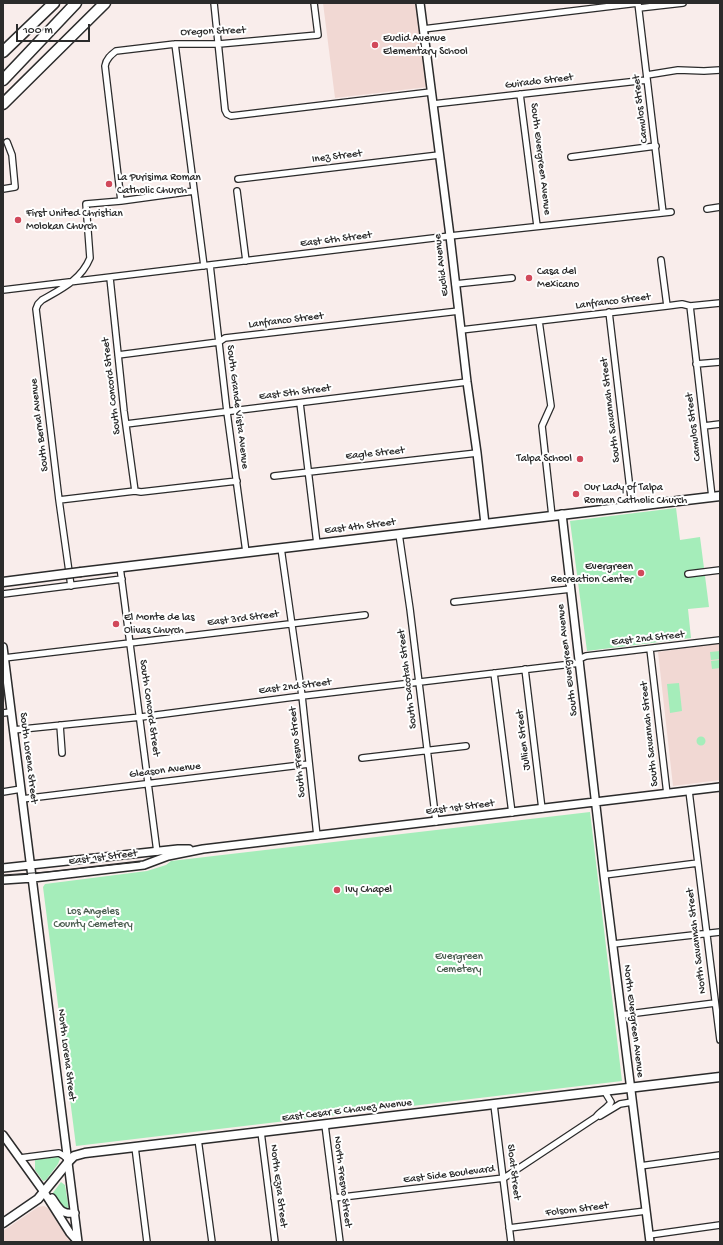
<!DOCTYPE html>
<html>
<head>
<meta charset="utf-8">
<style>
	body { margin:0 }
	#map { position:relative; width:723px; height:1245px; overflow:hidden; background:#f9edeb; font-family:"Gochi Hand",sans-serif }
	canvas { display:block }
	.frame { position:absolute; inset:0; border:4px solid #2b2b2b; pointer-events:none }
	.scale { position:absolute; left:16px; top:24px; width:74px; height:18px; box-sizing:border-box; border:2px solid #2b2b2b; border-top:0; padding-left:5px; font-size:12px; line-height:14px; white-space:nowrap; color:#2b2b2b; -webkit-text-stroke:3px #fff; paint-order:stroke }
</style>
</head>
<body>
<div id="map">
<canvas width="723" height="1245"></canvas>
<div class="frame"></div>
<div class="scale">100 m</div>
</div>
<script>
const ctx = document.querySelector('canvas').getContext('2d');
ctx.lineJoin = 'round';
function paint(path, color) { ctx.fillStyle = color; ctx.fill(path, 'evenodd'); }
function trace(path, color, width, dash) { ctx.strokeStyle = color; ctx.lineWidth = width; ctx.lineCap = dash ? 'butt' : 'round'; ctx.setLineDash(dash || []); ctx.stroke(path); }
function drawText(font, color, halo, rows, align = 'center') {
  ctx.font = font + ' "Gochi Hand",sans-serif'; ctx.lineWidth = 4; ctx.setLineDash([]); ctx.textBaseline = 'middle'; ctx.strokeStyle = halo; ctx.fillStyle = color; for (const [text, x, y, turn = 0] of rows) {
    ctx.save(); ctx.translate(x, y); ctx.rotate((+turn || 0) * Math.PI / 180); ctx.textAlign = isNaN(turn) ? turn : align; if (halo) ctx.strokeText(text, 0, 0); ctx.fillText(text, 0, 0); ctx.restore();
  }
}
paint(new Path2D(`
	M323 3H416L427 87 335 98Z
	M720 643V780L673 786 658 652Z
	M44 1206 48 1208 73 1242H3V1231L38 1207Z`), '#f1d8d3');
paint(new Path2D(`
	M676 508 680 540 700 537 709 607 688 609 691 638 587 651 570 521Z
	M720 651V659L711 660 710 652Z
	M720 660V668L712 669 711 661Z
	M679 683 682 711 670 713 667 684Z
	M696.5 741a4.5 4.5 0 1 1 9 0a4.5 4.5 0 1 1-9 0Z
	M590 812 622 1081 76 1146 43 887 45 884 147 871 166 865 171 861Z
	M58 1156 60 1159 58 1164 46 1180 43 1181 35 1170V1159Z
	M61 1182 65 1185 69 1210 63 1211 52 1194Z`), '#a5edba');
const minor = new Path2D(`
	M214 3 225 110 227 114 231 116 431 92
	M638 3 663 213
	M639 8 683 3
	M423 29 638 3
	M175 44 204 266
	M647 75 678 70 704 71 720 70
	M520 94 537 226
	M433 104 647 80
	M571 157 656 146
	M238 179 439 155
	M3 189 15 187 12 155 7 142
	M237 191 246 261
	M121 201 105 66C106 59 111 55 116 51L175 44H219L318 35 314 3
	M707 209 720 207
	M661 260 667 306
	M210 265 227 412 246 552
	M110 278 124 411 135 491
	M455 284 512 278
	M3 290 450 236 671 212
	M690 306 712 497
	M609 312 632 506
	M539 321 551 406 542 426 552 516
	M461 330 667 306 682 304 690 306 720 303
	M118 355 219 342 225 338 459 311
	M696 364 720 362
	M300 403 317 544
	M126 424 467 382
	M704 426 720 424
	M274 476 477 453
	M59 500 135 491 141 492 237 481
	M399 534 410 609 436 822
	M281 548 302 696 317 836
	M120 567 157 852
	M688 574 720 570
	M71 586 59 500 36 309 38 304 42 300C61 289 81 280 90 258L86 204 121 201 194 191
	M3 594 122 579
	M454 602 571 589
	M650 649 667 794
	M4 658 365 615
	M579 659 586 656 720 640
	M525 669 542 809
	M494 673 512 813
	M3 713 11 712
	M60 725 62 753
	M13 730 141 717 302 696 580 663
	M362 758 466 746
	M689 791 720 1040
	M3 792 21 789
	M22 799 309 764
	M604 875 698 863
	M613 944 720 932
	M621 1015 715 1003
	M494 1105 511 1242
	M600 1116 620 1104 632 1102
	M325 1125 340 1242
	M261 1132 275 1242
	M198 1139 212 1242
	M135 1147 147 1242
	M20 1158 59 1153 64 1156 69 1160
	M640 1166 720 1155
	M334 1198 504 1178 596 1117C600 1111 608 1108 611 1102L605 1092
	M509 1228 646 1211
	M649 1235 720 1225`);
const tertiary = new Path2D(`
	M420 3 450 236 467 382 477 453 485 524
	M562 514 604 875 650 1242
	M3 647 78 1242
	M3 868 178 849H189
	M3 880 33 878 144 865 168 856 203 849 720 787
	M3 1135 44 1192 70 1233 78 1242
	M52 1198C59 1208 61 1215 75 1213`);
const secondary = new Path2D(`
	M81 572 720 496
	M3 1223 38 1199 69 1161 74 1156 85 1153 720 1077`);
const motorway = new Path2D(`
	M3 52 54 3
	M3 80 76 3
	M3 104 105 3`);
trace(minor, '#2b2b2b', 8);
trace(tertiary, '#2b2b2b', 10);
trace(secondary, '#2b2b2b', 11);
trace(motorway, '#2b2b2b', 13);
trace(minor, '#fff', 5.5);
trace(tertiary, '#fff', 7);
trace(secondary, '#fff', 8);
trace(motorway, '#fff', 10);
trace(new Path2D(`
	M3 875 47 872 140 862`), '#2b2b2b', 1);
const secondaryBridge = new Path2D(`
	M3 582 81 572`);
trace(secondaryBridge, '#2b2b2b', 11, []);
trace(secondaryBridge, '#fff', 8);
for (const [x, y, r, color] of [
	[375,45,4,"#d1495b"],
	[109,184,4,"#d1495b"],
	[18,220,4,"#d1495b"],
	[529,278,4,"#d1495b"],
	[580,459,4,"#d1495b"],
	[576,494,4,"#d1495b"],
	[641,573,4,"#d1495b"],
	[116,624,4,"#d1495b"],
	[337,890,4,"#d1495b"]
]) { const dot = new Path2D(); dot.arc(x, y, r, 0, 2 * Math.PI); ctx.fillStyle = color; ctx.fill(dot); trace(dot, '#fff', 1.5); }
drawText('11px', '#2b2b2b', '#fff', [
	["Oregon Street",213,32,-2],
	["Guirado Street",539,82,-7],
	["Camulos Street",641,109,-97],
	["Inez Street",337,157,-7],
	["South Evergreen Avenue",540,159,83],
	["East 6th Street",336,240,-7],
	["Euclid Avenue",442,265,-97],
	["Lanfranco Street",613,302,-7],
	["Lanfranco Street",286,321,-7],
	["South Concord Street",112,386,-97],
	["East 5th Street",295,393,-7],
	["South Grande Vista Avenue",237,407,83],
	["South Savannah Street",611,410,-97],
	["South Bernal Avenue",40,425,-97],
	["Camulos Street",694,427,-97],
	["Eagle Street",375,454,-6],
	["East 4th Street",360,527,-7],
	["East 3rd Street",243,619,-7],
	["East 2nd Street",648,639,-6],
	["South Evergreen Avenue",568,660,-97],
	["South Dacotah Street",408,679,-97],
	["East 2nd Street",295,687,-7],
	["South Concord Street",149,708,82],
	["South Savannah Street",650,734,-96],
	["Jullien Street",524,740,-97],
	["South Fresno Street",298,752,-96],
	["South Lorena Street",28,758,83],
	["Gleason Avenue",165,771,-7],
	["East 1st Street",460,808,-7],
	["East 1st Street",103,858,-7],
	["North Savannah Street",697,941,-97],
	["North Evergreen Avenue",633,1021,83],
	["North Lorena Street",66,1055,83],
	["East Cesar E Chavez Avenue",347,1111,-7],
	["Sloat Street",513,1172,83],
	["East Side Boulevard",449,1175,-7],
	["North Fresno Street",342,1182,83],
	["North Ezra Street",278,1186,83],
	["Folsom Street",577,1210,-7]
]);
drawText('11px', '#2b2b2b', '#fff', [
	["Euclid Avenue",383,39],
	["Elementary School",383,52],
	["La Purisima Roman",117,178],
	["Catholic Church",117,191],
	["First United Christian",26,214],
	["Molokan Church",26,227],
	["Casa del",537,272],
	["Mexicano",537,285],
	["Talpa School",572,459,"right"],
	["Our Lady of Talpa",584,488],
	["Roman Catholic Church",584,501],
	["Evergreen",633,567,"right"],
	["Recreation Center",633,580,"right"],
	["El Monte de las",124,618],
	["Olivas Church",124,631],
	["Ivy Chapel",345,890]
], 'left');
drawText('11px', '#4a5c4f', '#fff', [
	["Los Angeles",93,912],
	["County Cemetery",93,925],
	["Evergreen",459,957],
	["Cemetery",459,970]
]);
</script>
</body>
</html>
